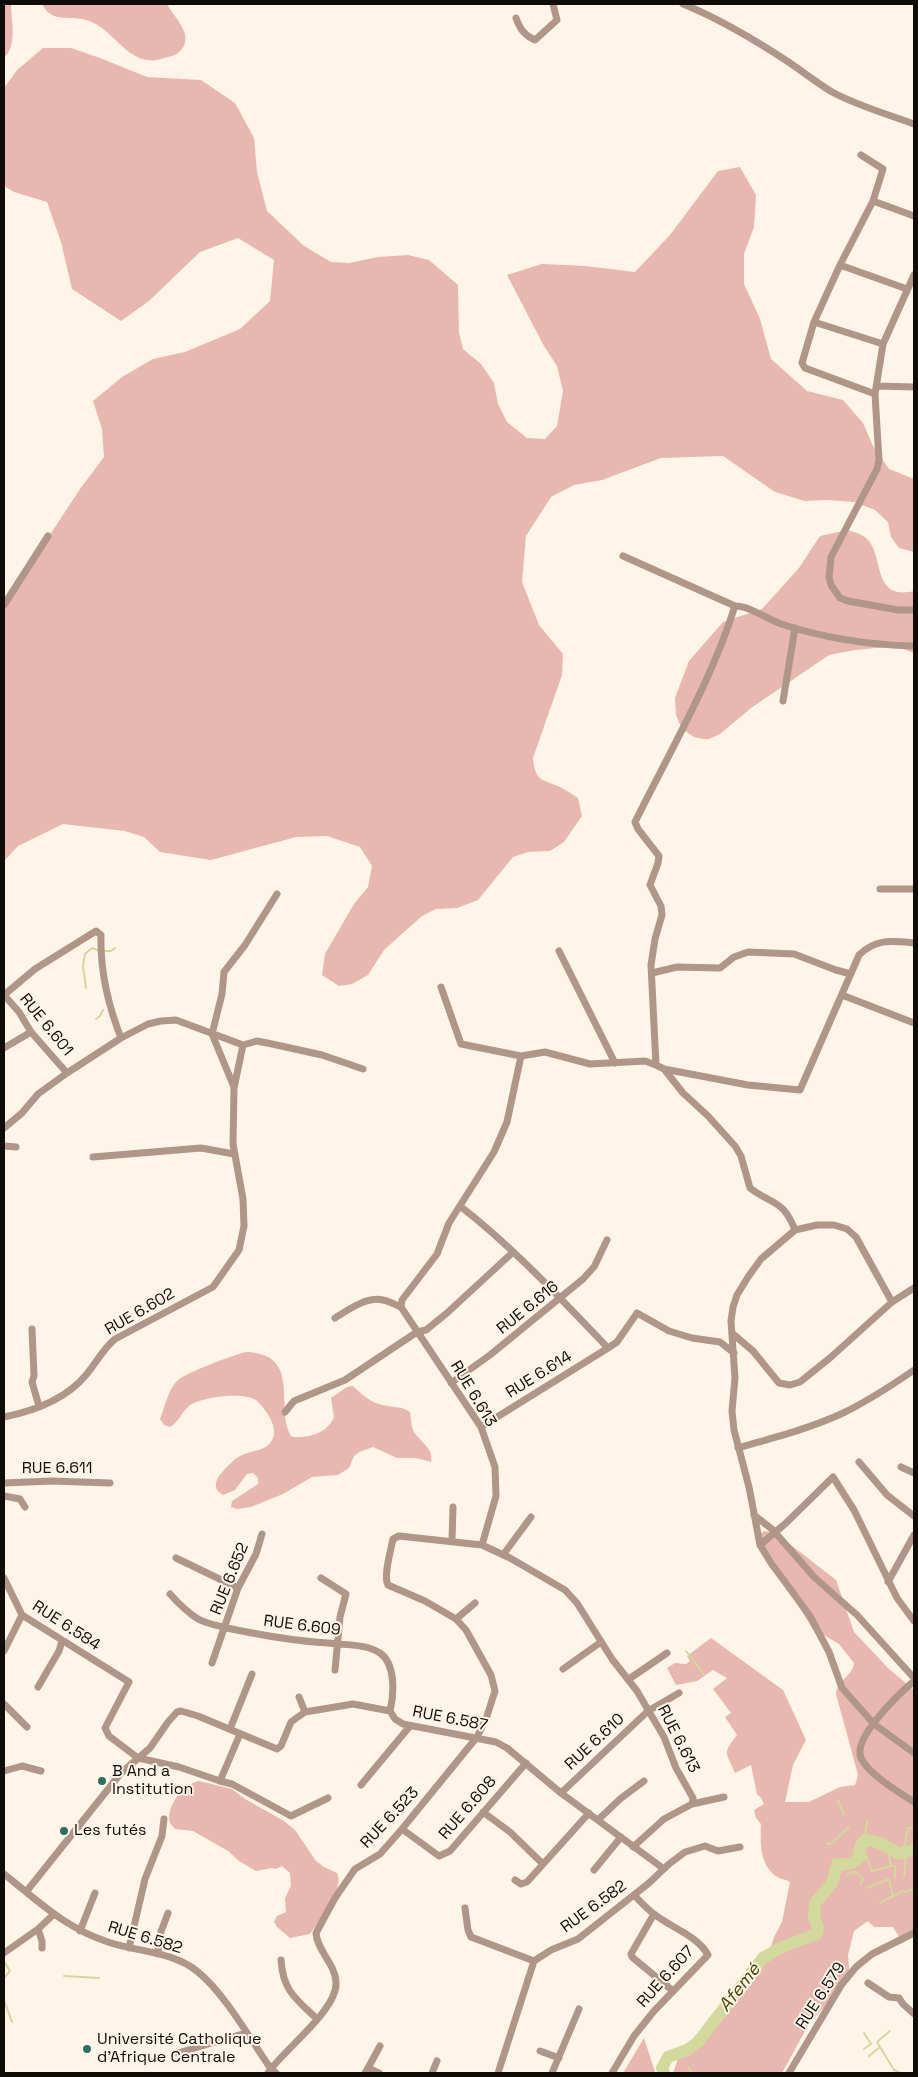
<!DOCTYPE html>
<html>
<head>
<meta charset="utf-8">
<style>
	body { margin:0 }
	#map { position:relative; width:918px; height:2077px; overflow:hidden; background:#fef4e8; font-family:"Space Grotesk",sans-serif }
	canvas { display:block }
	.frame { position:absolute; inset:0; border:5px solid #100d09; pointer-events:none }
</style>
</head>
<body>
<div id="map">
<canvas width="918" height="2077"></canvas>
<div class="frame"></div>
</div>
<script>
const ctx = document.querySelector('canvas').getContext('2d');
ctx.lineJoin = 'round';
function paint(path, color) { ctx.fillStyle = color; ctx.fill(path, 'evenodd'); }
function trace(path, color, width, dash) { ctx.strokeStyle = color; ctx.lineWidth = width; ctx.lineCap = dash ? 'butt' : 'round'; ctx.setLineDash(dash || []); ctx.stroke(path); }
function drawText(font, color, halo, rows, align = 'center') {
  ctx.font = font + ' "Space Grotesk",sans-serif'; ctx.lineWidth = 4; ctx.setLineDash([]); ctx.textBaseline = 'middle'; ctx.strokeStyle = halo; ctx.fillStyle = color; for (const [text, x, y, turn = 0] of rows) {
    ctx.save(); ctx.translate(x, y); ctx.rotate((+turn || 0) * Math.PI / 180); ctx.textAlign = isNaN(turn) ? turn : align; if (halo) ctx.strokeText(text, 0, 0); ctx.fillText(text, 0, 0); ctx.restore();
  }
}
paint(new Path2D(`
	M4 4H11C11 22 18 44 4 58Z
	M42 4H167C175 19 197 37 178 53 174 56 168 57 164 58 129 70 117 31 89 21 72 14 52 25 42 4Z
	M43 48H71L100 58 147 77 201 80 235 103 254 138 257 172 267 211 304 246 331 262 349 263 378 257 408 255 429 260 458 285 459 333 463 349 481 364 494 383 498 404 507 422 527 438 545 439 557 426 563 391 557 366 544 346 507 275 542 264 585 266 635 272 670 235 718 171 740 167 756 195 754 227 744 254V284L760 319 771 359 807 391 843 400 863 423 873 446 889 469 914 479V552L899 548 891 537 888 522 875 510 854 502 828 500 805 501 775 492 723 456 661 458 602 480 574 485 551 497 526 536 522 582 539 625 563 654 562 675 533 758C535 781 541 779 560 787 566 790 572 794 578 798L582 816 564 842 550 851 528 852 513 857 478 900 457 908 436 909 422 916 384 950 368 975 352 984 339 986 322 975 325 954 354 904 368 887 372 866 360 847 327 836 296 837 211 860 160 852 144 837 125 831 63 824 18 846 4 861V605L80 489 104 457 102 429 93 401 122 377 153 359 185 352 240 329 270 301 274 260 238 238 200 252 149 301 121 321 72 289 61 242 47 202 14 192 4 186V88L17 70Z
	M847 530C854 532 863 534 868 540 884 557 872 601 914 591V653L896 646 855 650 829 655 751 708 720 734 709 739H703L694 737 682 729 676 715 675 698 689 661 723 622 762 609 799 568 820 536Z
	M246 1352C304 1354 273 1410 292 1437 308 1438 327 1434 334 1417L331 1398 347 1387 353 1386C360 1393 369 1401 379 1404 390 1408 400 1405 410 1412 411 1418 411 1426 414 1432 421 1443 434 1448 431 1462L416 1458H397L373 1447 359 1452 354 1456 349 1468 338 1475 312 1477 283 1494 251 1507 238 1509 231 1507 232 1501 258 1484V1478L253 1473 247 1474 235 1490 223 1495C218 1492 215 1489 216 1483 217 1477 221 1474 224 1470 231 1463 236 1457 245 1454 251 1451 258 1451 264 1448 285 1436 269 1413 257 1401 246 1391 198 1397 188 1407 181 1413 179 1422 170 1427L164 1425 160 1419C165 1407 168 1389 178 1380 186 1373 233 1355 246 1352Z
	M764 1531 769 1532 791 1545 836 1580 854 1632 889 1669 914 1690V1933L901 1940 893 1927H874L868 1921 854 1931 848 1955 850 1980 810 2022 782 2073H673L678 2059 701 2044 767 1960 774 1937 782 1922 790 1882C786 1879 783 1880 779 1878 760 1867 760 1845 761 1824L756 1818 754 1810 764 1804 761 1798 757 1794 751 1765 735 1773C727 1752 721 1755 737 1735L725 1717 731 1713 713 1689 727 1678 713 1670 697 1681 676 1685 667 1668 675 1663 686 1664 690 1661 687 1656 711 1638 783 1690 806 1740 793 1765 785 1802H809L840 1787 855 1785 858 1775 836 1694C837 1680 853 1676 854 1663L839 1644 812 1628 756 1537Z
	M199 1781 232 1789 245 1799 284 1821 295 1830 316 1861 324 1867 337 1873C345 1889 319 1921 310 1934L290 1938 277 1927 274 1922 277 1916 286 1912 285 1898 291 1886 290 1873 282 1866 276 1869 272 1868 256 1871 239 1861 228 1851 193 1831 175 1829C174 1827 171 1825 170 1823 165 1807 184 1783 199 1781Z
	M644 2038 655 2072 658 2073H623Z`), '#e8b7af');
trace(new Path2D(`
	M104 951H111L115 948
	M86 988 83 966 85 954 92 948 100 951
	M96 1019 100 1016 103 1010
	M686 1651 704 1674
	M838 1801 844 1814
	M867 1840 865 1835 867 1822
	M827 1844 832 1843 849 1827
	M887 1845 891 1866H895V1878
	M903 1854 908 1828H914
	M863 1857 867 1858 872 1871 891 1866
	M847 1875 854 1871 863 1879 860 1884
	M904 1876 906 1857
	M867 1888 889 1879 893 1897
	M880 1903 903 1891 906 1892 914 1889
	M4 1961 10 1971 4 1978
	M64 1976 99 1978
	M4 2000 12 2022
	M890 2031 877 2042 894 2070 901 2073
	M864 2033 871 2044 864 2049
	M869 2056 880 2047
	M688 2067 692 2073`), '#d3d89c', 2);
trace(new Path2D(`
	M664 2073 662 2068 668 2057 687 2050 698 2042 763 1958 780 1948 817 1934 818 1928 814 1916 815 1903 832 1883 837 1864C848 1865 853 1864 861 1856L859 1853 861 1845 865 1840C882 1841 886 1848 901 1854L914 1849`), '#d3d89c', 12);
trace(new Path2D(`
	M683 4C720 19 755 40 787 61 802 71 817 83 832 92 858 106 887 114 914 124
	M516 18C520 29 524 35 535 40L557 20 553 4
	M861 155 883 169 873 201 840 265 814 322 802 363 805 368 875 394
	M873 201 914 216
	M840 265 907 289
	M914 275 883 344 875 394 879 460 877 469 831 557 829 577 831 585 840 598 848 601 898 610H914
	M814 322 883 344
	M877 386 914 387
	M623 556 735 606
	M4 605 48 536
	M783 701 795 628
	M880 889H914
	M559 951 615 1063
	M652 973 677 967 720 968 734 957 748 952 794 954 836 970 851 974
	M441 987 461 1044 521 1056 545 1052 590 1064 645 1061 656 1065 664 1069 683 1093 708 1116 735 1146 741 1156 750 1188C772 1205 783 1199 795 1230
	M4 995 35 969 96 931 101 935C100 971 108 1005 121 1038
	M4 995 19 1012 31 1032 67 1073
	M842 995 914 1023
	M243 1045 257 1041 272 1044 322 1055 363 1069
	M4 1048 31 1032
	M521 1056 507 1122 494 1152 449 1223 437 1254 402 1300 401 1307 481 1427 495 1467 496 1496 482 1545 510 1558 565 1590 577 1603 612 1659 637 1691 664 1737 676 1768 693 1798 692 1804 664 1819 633 1847
	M656 1065 651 965 655 939 662 915 661 906 650 885 658 863 659 856 638 829 635 822C670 751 711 682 735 606 750 606 767 619 781 624 824 638 870 645 914 646
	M664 1069 748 1085 800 1090 859 955C876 938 893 941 914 943
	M234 1087 212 1034 222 994 224 972 245 945 277 894
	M4 1128 22 1113 38 1094 67 1073 121 1038 148 1024 161 1021 176 1020 243 1045 234 1088 233 1144 243 1199 244 1226 239 1250 213 1287 115 1339C103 1349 96 1363 86 1375 66 1399 34 1411 4 1417
	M4 1146 16 1147
	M93 1157 201 1148 234 1154
	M460 1206C514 1248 561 1299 608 1348L481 1427
	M892 1302 856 1237 847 1229 834 1225H817L795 1230 761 1259 748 1277 737 1295 733 1307 731 1321 735 1378 732 1411 734 1430 749 1487 760 1545 771 1563 810 1616 829 1652 842 1688 874 1724 914 1753
	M335 1318C348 1310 367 1296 383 1300 389 1301 396 1305 401 1307
	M32 1329 34 1376 32 1382 39 1406
	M733 1334 753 1351 779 1383 790 1385 800 1382 831 1357 892 1302 914 1288
	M608 1348 617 1342 637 1313 669 1331 692 1338 720 1342 734 1353
	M451 1383 490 1355 583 1279 594 1267 607 1240
	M285 1412 294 1401 345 1380 417 1332 426 1330 447 1313 512 1253
	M738 1448C772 1438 808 1429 841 1414 866 1402 891 1386 914 1370
	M859 1462 887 1495 914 1516
	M901 1467 914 1473
	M4 1483 52 1481 110 1483
	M4 1496 20 1499 25 1507
	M754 1515 773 1530 814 1577 857 1615 914 1678
	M452 1540 453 1507
	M760 1545 786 1523 833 1477 854 1510 897 1598 914 1621
	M503 1555 531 1517
	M176 1558 238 1588
	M4 1578 22 1615 129 1682 105 1728 109 1736 138 1758 179 1767 220 1781 240 1734
	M321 1578 346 1594 340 1617 335 1670
	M888 1582 914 1535
	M170 1594C178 1603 187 1612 198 1619 207 1624 217 1625 227 1628 260 1635 294 1641 328 1643 344 1645 367 1644 380 1653 396 1664 394 1695 390 1711
	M456 1619 425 1601 388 1585C383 1576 391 1550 393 1539L399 1536 482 1545
	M4 1651 22 1615
	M212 1663 238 1588 256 1554 262 1534
	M563 1669 601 1642
	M629 1679 667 1653
	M914 1681C900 1693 852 1738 861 1758 868 1774 900 1793 914 1802
	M38 1687 59 1651 62 1641
	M299 1697 305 1712
	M4 1704 27 1727
	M230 1729 252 1674
	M4 1771 22 1766 41 1771
	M220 1781 232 1784 291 1816 328 1798
	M361 1785 410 1726
	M561 1793 648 1711 679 1693
	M692 1804 724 1797
	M483 1812 510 1832 543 1864
	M599 1819 620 1799 644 1781
	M402 1829 439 1856 450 1851 526 1763
	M594 1870 621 1837
	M4 1874C38 1901 65 1928 108 1942 137 1952 173 1951 198 1972 225 1994 250 2039 271 2069L276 2073
	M515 1880 521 1884 527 1882 589 1813
	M26 1892 121 1773 150 1748 168 1722 177 1712 181 1711 198 1716 277 1749 281 1746 291 1722 305 1712 353 1704 390 1711 395 1719 403 1724 496 1742 507 1748 561 1793 664 1869
	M465 1908 468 1930 471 1937 534 1961
	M654 1914 631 1954 632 1957 673 1991
	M38 1929 42 1941V1948
	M80 1931 95 1893
	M129 1948 145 1879 162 1836 164 1819
	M4 1953 38 1929 53 1915
	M158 1954 159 1937 168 1913
	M281 1960C283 1991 296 1999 317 2019
	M868 1983 889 1997 899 1998 903 2004 914 2014
	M540 2051 559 2058
	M178 2053 246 2033
	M368 2068 380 2046
	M268 2073C283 2050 338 2010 336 1982 335 1963 317 1951 316 1933L335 1898 355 1869 380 1854 402 1829 477 1737 486 1719 495 1691 491 1675 466 1630 456 1619 475 1603
	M365 2073 368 2068 379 2073
	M432 2073 437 2061
	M498 2073 534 1961 551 1950 578 1939 649 1883 669 1864 685 1852 705 1846 718 1851 740 1847
	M552 2073 579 2009
	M612 2073 634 2036 654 2011 708 1955C698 1936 670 1927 654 1914 647 1909 641 1902 634 1895
	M789 2073 842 1984 856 1967 872 1954 914 1933`), '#af9688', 7);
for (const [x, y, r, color] of [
	[102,1781,5,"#2d6f5f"],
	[64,1831,5,"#2d6f5f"],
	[87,2049,5,"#2d6f5f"]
]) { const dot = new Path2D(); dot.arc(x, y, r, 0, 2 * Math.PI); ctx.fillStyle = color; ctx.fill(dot); trace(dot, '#fef4e8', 2); }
drawText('16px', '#100d09', '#fef4e8', [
	["RUE 6.601",46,1025,51],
	["RUE 6.616",528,1308,-39],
	["RUE 6.602",140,1312,-30],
	["RUE 6.614",539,1375,-32],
	["RUE 6.613",473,1394,59],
	["RUE 6.611",57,1469],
	["RUE 6.652",230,1579,-68],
	["RUE 6.584",66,1626,33],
	["RUE 6.609",302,1626,7],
	["RUE 6.587",450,1719,11],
	["RUE 6.613",678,1739,63],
	["RUE 6.610",595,1742,-43],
	["RUE 6.608",468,1808,-49],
	["RUE 6.523",390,1818,-47],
	["RUE 6.582",594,1907,-36],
	["RUE 6.582",145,1938,17],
	["RUE 6.607",666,1977,-48],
	["RUE 6.579",821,1996,-57]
]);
drawText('16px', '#100d09', '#fef4e8', [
	["B And a",112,1772],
	["Institution",112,1790],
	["Les futés",74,1831],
	["Université Catholique",97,2040],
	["d'Afrique Centrale",97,2058]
], 'left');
drawText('italic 18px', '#464800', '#fef4e8', [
	["Afemé",740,1988,-52]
]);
</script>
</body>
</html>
